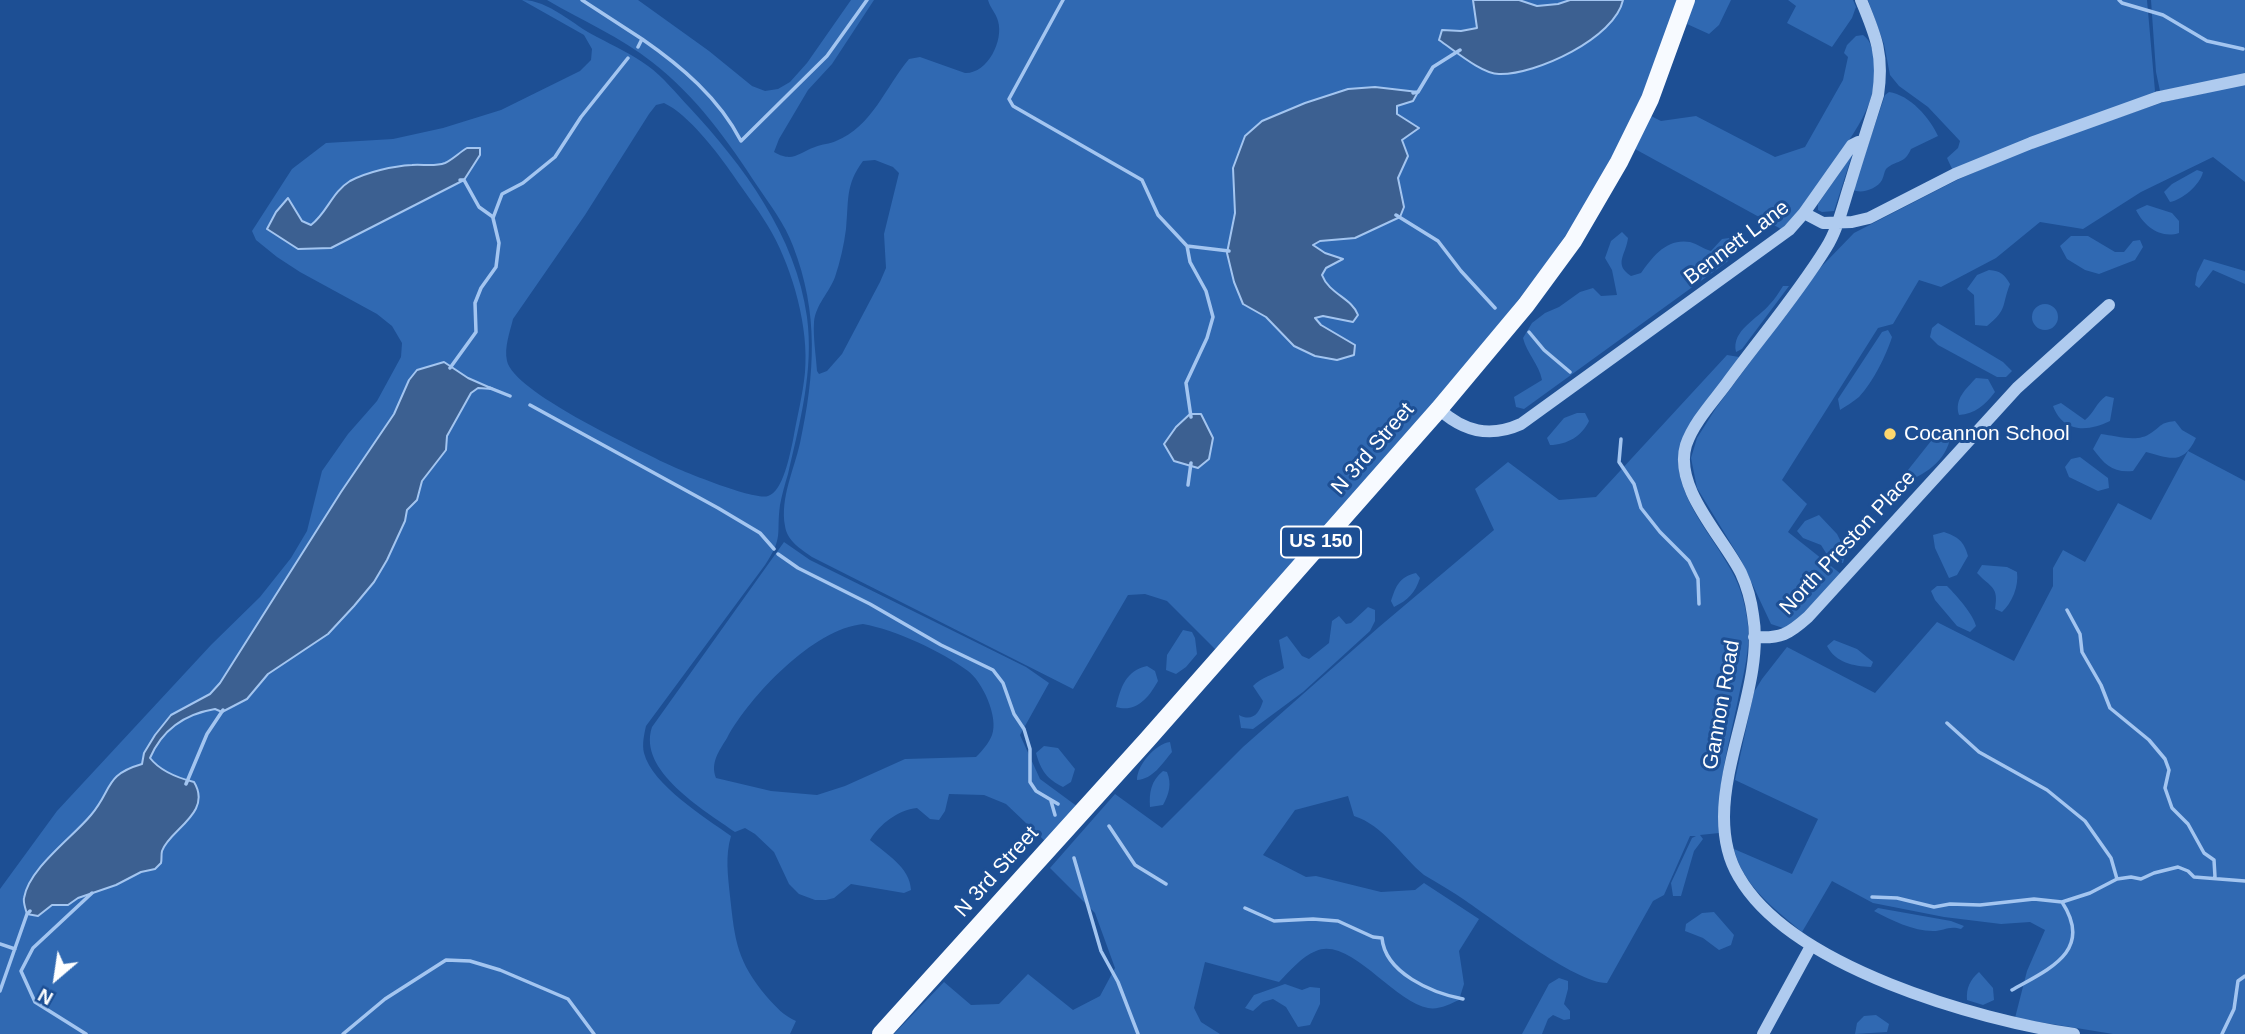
<!DOCTYPE html>
<html>
<head>
<meta charset="utf-8">
<style>
	body { margin:0 }
	#map { position:relative; width:2245px; height:1034px; overflow:hidden; background:#1d4f94; font-family:Arial,sans-serif }
	canvas { display:block }
	.north { position:absolute; left:21px; top:943px; width:70px; height:70px; -webkit-text-stroke:5px #1d4f94; paint-order:stroke; rotate:209deg; font-size:19px; font-weight:700; line-height:28px; text-align:center; color:#fff }
	.north::after { content:''; display:block; margin:auto; width:24px; height:32px; background:#fff; clip-path:polygon(50% 0,100% 100%,50% 72%,0 100%) }
</style>
</head>
<body>
<div id="map">
<canvas width="2245" height="1034"></canvas>
<div class="north">N</div>
</div>
<script>
const ctx = document.querySelector('canvas').getContext('2d');
ctx.lineJoin = 'round';
function paint(path, color) { ctx.fillStyle = color; ctx.fill(path, 'evenodd'); }
function trace(path, color, width, dash) { ctx.strokeStyle = color; ctx.lineWidth = width; ctx.lineCap = dash ? 'butt' : 'round'; ctx.setLineDash(dash || []); ctx.stroke(path); }
function drawText(font, color, halo, rows, align = 'center') {
  ctx.font = font + ' Arial,sans-serif'; ctx.lineWidth = 6; ctx.setLineDash([]); ctx.textBaseline = 'middle'; ctx.strokeStyle = halo; ctx.fillStyle = color; for (const [text, x, y, turn = 0] of rows) {
    ctx.save(); ctx.translate(x, y); ctx.rotate((+turn || 0) * Math.PI / 180); ctx.textAlign = isNaN(turn) ? turn : align; if (halo) ctx.strokeText(text, 0, 0); ctx.fillText(text, 0, 0); ctx.restore();
  }
}
paint(new Path2D(`
	M522 0C549 0 573 25 597 37 614 46 632 54 648 66 663 77 676 93 689 107 743 165 796 236 807 317 814 370 800 422 788 474 785 484 782 494 780 505 776 534 784 537 765 565L646 726C644 735 642 744 644 753 652 785 706 818 731 836 725 856 728 876 730 896 735 942 737 961 767 997 777 1008 783 1015 796 1021L790 1034H0V889L57 811 211 645 260 597 291 558 307 531 322 471 348 434 377 401 401 357 402 343 392 326 377 314 300 272 277 257 256 240 252 231 292 169 326 143 393 139 443 128 501 110 580 71 591 60 592 49 584 35ZM664 103C688 114 718 153 733 175 746 194 761 213 772 233 793 271 809 328 805 372 803 394 797 417 793 440 790 454 783 492 768 496 755 501 679 470 663 462 632 446 514 392 507 361 504 347 510 332 513 319L585 215 649 114 656 105Z
	M547 0H638L709 51 752 86 765 91 778 89 790 82 807 63 851 0H874L832 64 808 90 779 139 774 152C793 163 798 153 815 147 822 144 830 144 836 141 872 127 886 86 909 59L920 57 965 73C987 74 1004 41 998 21 996 13 990 8 988 0H1677C1659 52 1641 103 1616 152 1566 247 1498 327 1429 408 1359 489 1287 570 1216 650L1167 601 1145 594 1128 595 1073 689 812 557C801 549 787 541 785 526 780 498 794 470 800 443 815 374 819 313 793 246 785 224 770 205 758 187 728 141 696 96 652 62 622 38 581 20 547 0ZM875 160 893 167 899 173 884 234 886 268 880 282 842 354 827 371 819 374 817 371C816 355 813 338 814 322 816 304 829 293 835 277 840 262 844 245 846 229 849 201 845 185 863 161Z
	M1694 0H1731L1719 25 1709 34 1687 24Z
	M1788 0H1853L1856 7 1852 18 1832 47 1787 23 1796 6Z
	M1868 0H2147L2155 91 2154 94 1953 171 1947 158 1958 148 1960 141 1928 107 1899 86 1890 75 1884 44Z
	M2151 0H2245V75L2160 91 2156 72Z
	M1863 35C1870 40 1871 46 1873 53 1884 101 1850 138 1825 174 1812 193 1800 215 1781 229L1635 149 1651 116 1661 121 1696 116 1775 157 1805 147 1843 80 1848 57 1844 53 1847 45 1856 36Z
	M2245 84V182L2213 157 2141 192 2083 229 2040 222 1996 258 1941 287 1919 280 1893 324 1878 328 1782 480 1807 504 1788 532 1841 574 1793 624 1783 628 1771 624 1741 560 1697 488 1691 458 1697 438 1716 408 1821 267 1854 233 1957 180 2035 146 2164 102Z
	M1889 92C1910 95 1930 118 1938 136L1911 149C1904 165 1897 159 1886 169 1884 172 1884 176 1882 180 1877 189 1862 194 1853 190L1885 95Z
	M1852 155 1834 211 1822 212 1818 210V204Z
	M2197 170 2203 172C2200 185 2182 200 2170 202L2164 192 2172 184Z
	M2147 205 2172 213 2179 221V233C2160 239 2144 226 2136 210Z
	M1622 232 1628 238C1626 255 1613 264 1631 276L1641 273C1653 256 1667 238 1690 242 1698 244 1703 249 1711 251L1722 239 1729 238C1734 248 1735 254 1727 262L1524 409 1516 407 1514 397 1542 380C1539 364 1527 354 1523 338L1532 323 1545 313 1559 307 1580 292 1593 288 1601 296 1617 295 1612 270 1605 258 1611 241Z
	M2071 236H2088L2115 252H2124L2133 241 2140 240 2143 247 2135 260 2099 274 2085 270 2067 259 2060 246Z
	M2204 259 2245 271V284L2213 270 2199 288 2195 285 2197 273Z
	M1989 270C2001 271 2004 274 2010 284 2001 307 2008 309 1987 326L1975 325 1974 295 1967 289 1977 275Z
	M1783 286H1789L1742 349 1736 352C1731 330 1758 319 1770 304 1775 299 1779 292 1783 286Z
	M2032 317a13 13 0 1 1 26 0a13 13 0 1 1-26 0Z
	M1938 323 2003 362 2012 371 2006 377H1997L1938 345 1930 337 1932 328Z
	M1888 330 1892 337C1886 356 1873 382 1859 397 1853 402 1846 406 1840 410L1838 399 1882 332Z
	M1727 355 1739 357 1678 460C1679 501 1712 535 1731 570 1741 587 1746 607 1748 626 1750 649 1744 673 1739 695 1730 740 1716 787 1719 833L1700 835 1703 839 1694 851 1681 896H1673L1671 883 1692 838 1696 836H1690L1664 895 1653 901 1607 983C1577 984 1494 920 1466 901 1453 892 1438 883 1424 875 1401 856 1383 825 1354 816L1348 796 1295 810 1263 855 1306 877 1316 876 1381 892 1415 890 1424 883 1479 919 1459 951 1464 984 1459 1000C1450 1004 1439 1010 1428 1008 1395 1003 1349 936 1316 951 1301 957 1290 971 1279 982L1205 962 1194 1008 1201 1022 1220 1034H894L944 982 971 1005 999 1004 1028 974 1073 1010 1100 996 1115 968 1095 913 1050 868 1115 794 1162 828 1243 747 1379 627 1494 530 1475 489 1508 462 1559 500 1596 497Z
	M1976 378 1988 379 1995 392C1985 405 1975 414 1959 415 1954 399 1966 389 1976 378Z
	M2106 396 2114 398 2110 421C2088 432 2063 433 2053 406L2061 403 2085 420C2094 413 2096 403 2106 396Z
	M1577 413H1585L1589 421C1582 436 1567 445 1550 445L1547 438 1564 418Z
	M2175 421 2182 430 2196 438C2183 466 2169 458 2146 452L2133 471C2113 473 2105 465 2093 449L2101 434C2117 436 2138 443 2151 433 2162 426 2159 423 2175 421Z
	M1951 431C1950 457 1928 474 1905 482L1908 470 1935 436Z
	M2188 451 2245 481V1034H2113L2015 1018 2027 971 2045 930 2030 922 2001 924 1944 917 1873 903 1832 881 1802 932C1775 909 1743 886 1734 849L1792 874 1818 819 1735 780 1754 692 1762 679 1787 647 1875 693 1937 622 2014 661 2053 586V568L2063 550 2085 562 2118 503 2151 520Z
	M2080 457 2108 478 2109 488 2098 491 2069 477 2065 467 2071 459Z
	M1819 515 1837 534 1846 552 1843 563 1831 561 1821 545 1803 538 1797 531 1805 521Z
	M1944 532C1958 537 1964 541 1968 556L1957 575 1949 578 1935 548 1933 535Z
	M784 542 810 560 1026 667 1049 683 1020 735 1040 779 1078 807 1046 842 1006 804 984 795 949 794 945 811 939 820 930 819 917 808C898 810 880 824 870 840 886 854 910 867 911 890L904 893 851 884 834 898 826 900H815L799 894 789 884 774 852 755 834 745 828 735 832C704 810 637 771 652 727ZM863 624C896 630 941 651 968 671 982 681 999 717 992 735 989 743 982 751 976 757L905 759 845 786 817 795 771 791 716 778C710 763 719 751 727 738 750 696 813 629 863 624Z
	M1982 565 2007 567 2017 572C2019 586 2012 603 2002 612L1995 609C1999 586 1991 588 1977 573Z
	M1416 573 1420 578C1415 593 1408 600 1394 607L1391 601C1396 586 1399 577 1416 573Z
	M1937 586H1947C1957 596 1973 614 1976 626L1970 632 1957 626 1935 600 1931 591Z
	M1368 607 1375 610V621L1370 631 1303 692 1253 729 1241 728 1239 715C1252 722 1259 714 1263 701L1253 686C1261 677 1274 675 1284 668L1279 640 1287 636 1302 656 1309 659 1329 643 1332 621 1339 616 1346 624 1351 623Z
	M1183 630 1192 632 1195 638 1197 654 1186 667 1176 674 1166 670 1167 655Z
	M1834 640 1857 649 1873 662 1871 667C1853 666 1836 663 1827 646Z
	M1147 666 1155 671 1158 681C1149 697 1137 713 1116 707 1121 686 1126 671 1147 666Z
	M1170 742 1172 752C1162 764 1153 779 1137 780 1137 765 1155 744 1170 742Z
	M1044 746 1058 748 1075 769 1071 782 1063 787C1047 779 1041 771 1036 753Z
	M1163 771 1167 772C1172 784 1169 794 1163 805L1150 807C1149 792 1151 781 1163 771Z
	M1878 908 1951 921 1964 926 1961 929C1949 925 1944 931 1933 931 1913 931 1891 920 1874 911Z
	M1714 912 1734 935 1731 945 1719 950 1703 938 1685 931 1686 924 1702 913Z
	M1979 972 1993 988 1994 1000 1983 1005 1967 1000C1966 988 1970 980 1979 972Z
	M1559 978 1568 981V989L1564 1004 1570 1011V1019L1564 1020 1553 1015 1548 1019 1542 1034H1522L1549 984Z
	M1285 984 1302 990 1310 987 1320 988V1004L1310 1025 1298 1027 1286 1007 1273 999 1263 1002 1253 1011 1245 1008 1254 995Z
	M1876 1015 1889 1024 1887 1032 1855 1034 1857 1023 1864 1016Z`), '#3069b2');
const water = new Path2D(`
	M1473 0H1519L1537 6 1558 4 1570 0H1623C1615 38 1536 75 1499 74 1482 74 1454 50 1439 40L1442 30 1461 31 1477 28Z
	M1375 87 1418 92 1413 101 1397 106V114L1419 128 1402 140 1408 156 1398 178 1404 207 1400 217 1355 238 1320 241 1313 245 1325 253 1343 259 1326 268 1322 275C1329 294 1352 298 1358 315L1353 322 1323 316 1315 318 1321 325 1355 345 1354 355 1337 360 1315 356 1294 346 1266 317 1243 304 1234 282 1227 253 1235 213 1233 168 1245 136 1262 121 1305 103 1348 89Z
	M467 148H480V155L464 180 331 248 298 249 267 229 276 212 288 198 302 221 311 225C327 213 332 192 350 181 367 172 393 166 412 165 423 164 434 167 445 163 452 160 460 152 467 148Z
	M444 362 468 378 493 389 478 388 471 393 447 436 446 450 422 481 417 500 407 510 405 521 387 560 374 582 354 606 328 634 268 674 247 699 222 712 215 709C185 714 162 730 150 758 161 772 178 778 194 782 213 813 169 830 162 851 161 855 162 859 161 863L155 869 141 872 116 885 78 898 68 905H52L38 916 27 914C26 910 23 903 24 898 29 868 73 837 91 815 113 789 104 775 142 764L144 753 155 735 171 715 210 694 220 683 341 492 394 414 409 380 417 370Z
	M1190 414H1201L1213 438 1209 459 1198 468 1174 461 1164 444 1176 427Z`);
paint(water, '#3c6091');
trace(water, '#a3c5f0', 2);
trace(new Path2D(`
	M582 0 642 39 638 47
	M1063 0 1009 99 1013 106 1142 180 1158 215 1187 246 1229 251
	M2119 0 2122 3 2163 15 2207 41 2243 49
	M642 39C681 66 719 98 741 141L827 56 867 0
	M1413 93 1418 92 1433 67 1460 50
	M460 180H464L479 207 493 217
	M1396 215 1438 241 1461 271 1495 308
	M1187 246 1190 262 1206 291 1213 317 1207 338 1186 383 1191 417
	M1529 332 1544 350 1570 372
	M450 368 476 332 475 303 481 288 496 267 499 243 493 218 502 194 523 183 555 157 581 117 628 58
	M490 388 510 396
	M530 405 718 508 760 533 774 549
	M1621 439 1619 462 1634 484 1641 508 1660 532 1689 561 1698 579 1699 604
	M1188 485 1191 463
	M778 554 798 568 870 604 941 645 993 670 1003 683 1014 714 1024 729 1030 749V782L1036 791 1058 804
	M2067 610 2080 634 2082 652 2101 685 2110 708 2149 740 2165 759 2169 770 2165 788 2172 808 2188 824 2204 853 2214 860 2215 877
	M1947 723 1979 752 2047 790 2085 821 2111 858 2117 879
	M186 784 207 734 223 710
	M1051 801 1055 815
	M1109 826 1135 865 1166 884
	M1074 858 1101 951 1118 982 1138 1034
	M1872 897 1897 898 1934 907 1950 904 1980 905 2034 899 2062 902 2090 893 2117 879 2131 877 2141 879 2154 873 2178 867 2188 871 2194 877 2245 881
	M1245 908 1274 921 1313 919 1338 921 1373 937 1382 938C1385 973 1432 993 1463 999
	M0 944 15 949
	M2012 990C2049 969 2094 951 2062 902
	M0 991 27 914 30 911
	M86 1034 35 1002 21 971 33 948 92 893
	M343 1034 385 999 446 960 470 961 500 970 568 999 594 1034
	M2222 1034 2234 1009 2238 981 2245 976`), '#a3c5f0', 3.5);
trace(new Path2D(`
	M1861 0C1876 36 1884 55 1878 95 1869 124 1859 154 1850 184 1843 205 1838 229 1826 248 1797 295 1760 338 1727 383 1713 402 1694 422 1686 445 1673 488 1723 537 1741 573 1747 586 1751 600 1753 615 1764 678 1724 752 1724 817 1724 838 1728 859 1739 877 1791 967 1977 1020 2074 1034
	M1804 213 1823 223 1852 222 1869 218 1955 174 2031 143 2159 97 2245 79
	M1439 409C1464 432 1490 438 1521 424L1789 230 1804 213 1852 145 1858 142 1862 143
	M1754 637C1781 639 1789 634 1808 617L2017 388 2109 305
	M1763 1034 1811 946`), '#afcbef', 12);
trace(new Path2D(`
	M881 1034 1147 740 1439 409 1526 305 1573 241 1619 162 1650 99 1686 0`), '#f7faff', 18);
for (const [x, y, r, color] of [
	[1890,434,7,"#fed76e"]
]) { const dot = new Path2D(); dot.arc(x, y, r, 0, 2 * Math.PI); ctx.fillStyle = color; ctx.fill(dot); trace(dot, '#1d4f94', 2.5); }
for (const [x, y, w] of [
	[1321,542,80]
]) { const box = new Path2D(); box.roundRect(x - w / 2, y - 15.5, w, 31, 5); ctx.fillStyle = '#1d4f94'; ctx.fill(box); trace(box, '#fff', 2); }
drawText('bold 19px', '#fff', null, [
	["US 150",1321,542]
]);
drawText('21px', '#fff', '#1d4f94', [
	["Bennett Lane",1737,243,-37],
	["N 3rd Street",1373,449,-49],
	["North Preston Place",1848,543,-47],
	["Gannon Road",1722,705,-80],
	["N 3rd Street",997,872,-48]
]);
drawText('21px', '#fff', '#1d4f94', [
	["Cocannon School",1904,434]
], 'left');
</script>
</body>
</html>
